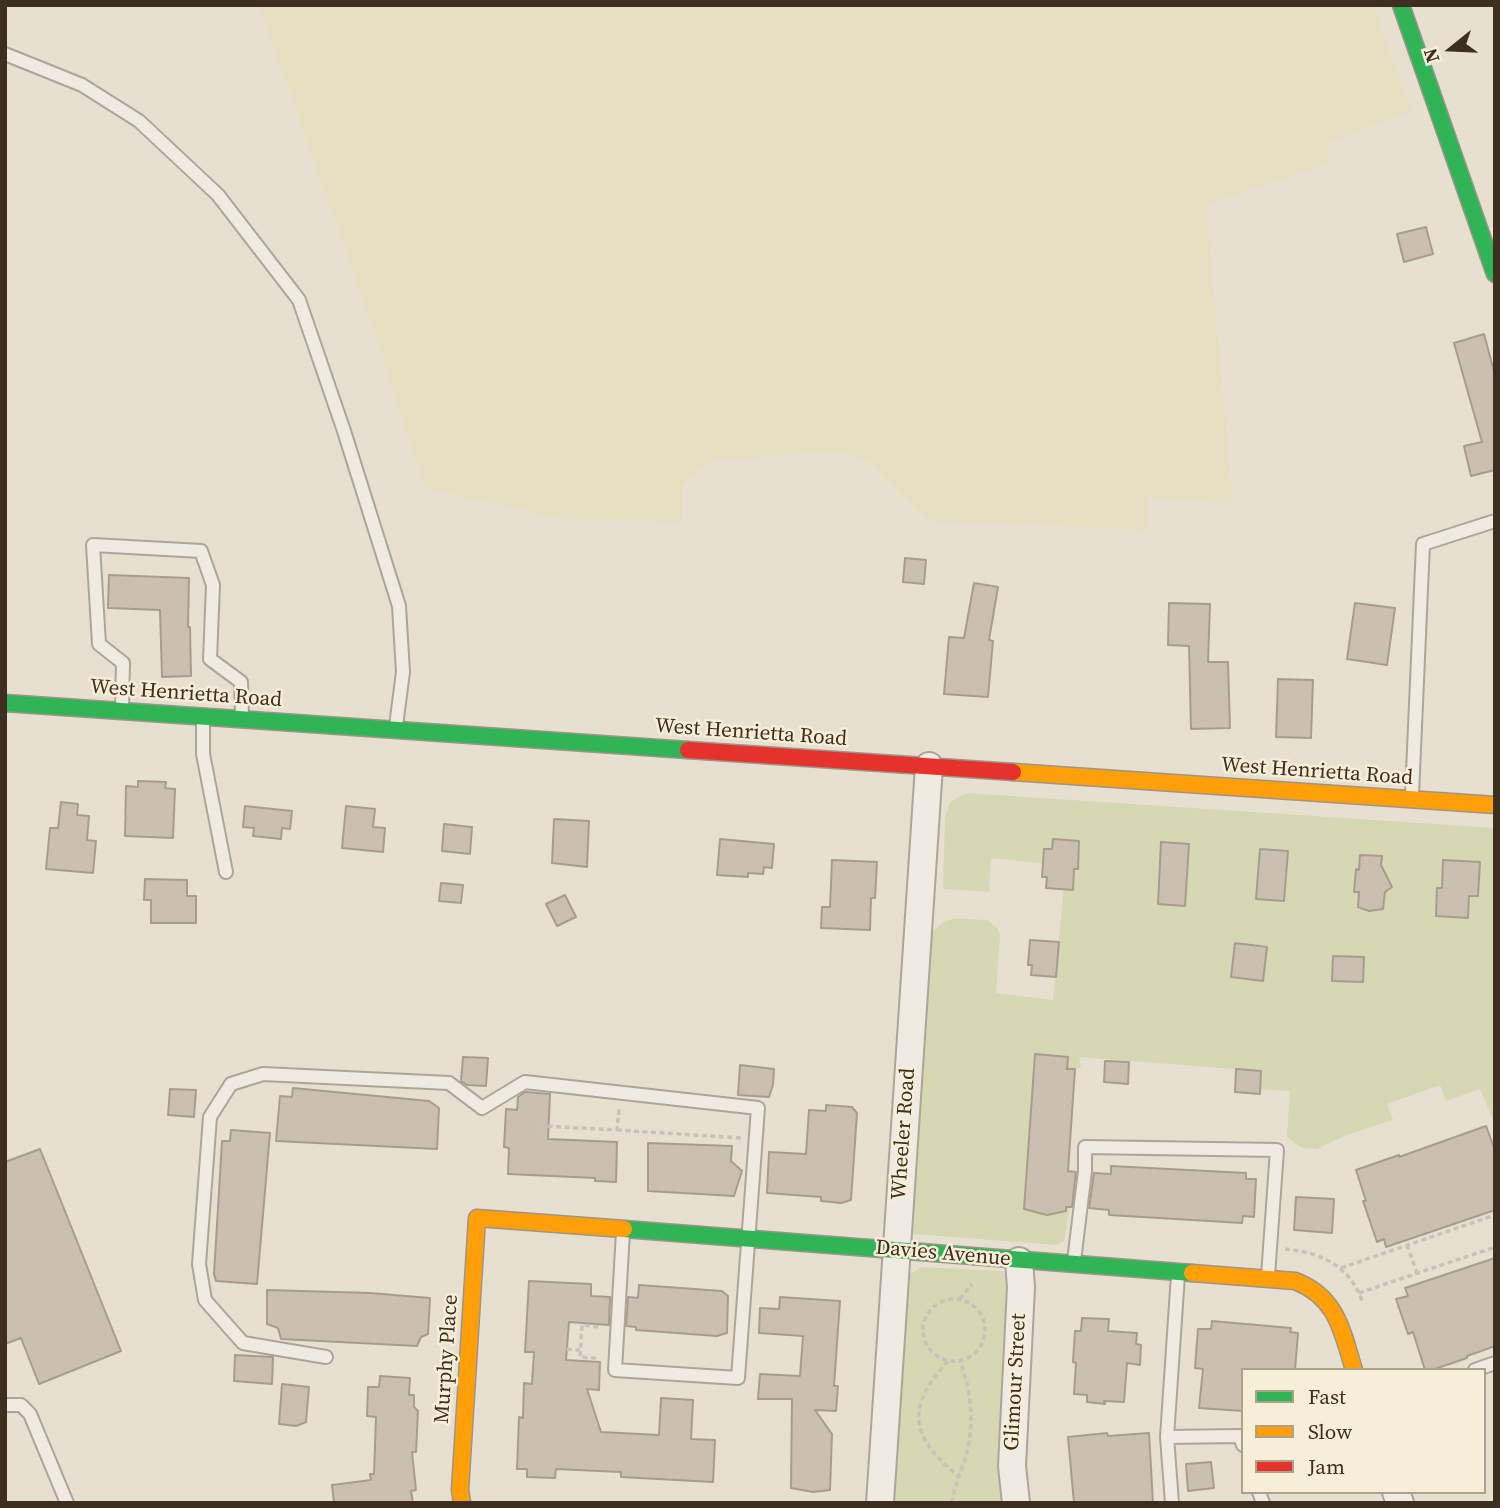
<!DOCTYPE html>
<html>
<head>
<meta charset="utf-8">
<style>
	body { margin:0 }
	#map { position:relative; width:1500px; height:1508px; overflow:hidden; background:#e7e0d1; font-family:"Source Serif 4",serif }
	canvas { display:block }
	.frame { position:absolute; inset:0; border:7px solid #3d2e20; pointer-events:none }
	.legend { position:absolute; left:1241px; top:1368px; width:245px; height:126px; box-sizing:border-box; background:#f7eed8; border:2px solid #ada18e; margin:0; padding:9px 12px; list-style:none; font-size:21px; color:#3d2e20 }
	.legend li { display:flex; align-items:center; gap:14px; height:35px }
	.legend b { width:35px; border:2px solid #ada18e }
	.north { position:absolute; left:1416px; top:14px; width:70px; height:70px; -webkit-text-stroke:5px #f7eed8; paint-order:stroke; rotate:252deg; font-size:19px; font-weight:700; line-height:28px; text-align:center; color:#3d2e20 }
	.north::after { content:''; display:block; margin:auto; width:24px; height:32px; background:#3d2e20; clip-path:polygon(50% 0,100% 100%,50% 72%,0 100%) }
</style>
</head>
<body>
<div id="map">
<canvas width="1500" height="1508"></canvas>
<div class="frame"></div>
<ul class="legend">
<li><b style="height:9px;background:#30b455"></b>Fast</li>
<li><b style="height:9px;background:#ff9f0a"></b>Slow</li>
<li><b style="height:9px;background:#e5322d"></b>Jam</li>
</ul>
<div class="north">N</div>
</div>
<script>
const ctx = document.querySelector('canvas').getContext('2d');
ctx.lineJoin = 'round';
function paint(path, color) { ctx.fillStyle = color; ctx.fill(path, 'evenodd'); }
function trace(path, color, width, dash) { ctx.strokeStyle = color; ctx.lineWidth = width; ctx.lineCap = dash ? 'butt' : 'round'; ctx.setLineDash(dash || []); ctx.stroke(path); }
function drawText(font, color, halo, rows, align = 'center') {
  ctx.font = font + ' "Source Serif 4",serif'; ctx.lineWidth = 5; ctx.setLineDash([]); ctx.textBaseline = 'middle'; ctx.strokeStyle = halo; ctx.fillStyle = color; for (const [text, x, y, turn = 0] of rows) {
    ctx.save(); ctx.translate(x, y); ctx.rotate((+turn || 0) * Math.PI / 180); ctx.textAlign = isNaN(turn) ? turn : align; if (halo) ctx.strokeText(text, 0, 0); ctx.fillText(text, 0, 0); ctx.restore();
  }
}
paint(new Path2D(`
	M259 5H1373L1411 111 1330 142 1326 164 1206 205 1233 504 1148 498 1149 530 929 521 868 461 840 452 710 461 682 486V522L568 520 424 488 381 350Z`), '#e6dfc2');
paint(new Path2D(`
	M966 793 1495 828V1125L1480 1089 1446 1101 1440 1085 1387 1104 1393 1120 1344 1136 1317 1149 1302 1148 1287 1137 1290 1091 1260 1089 1261 1071 1079 1057 1081 1068 1067 1069 1068 1057 1035 1054 1024 1209 1047 1215 1066 1202 1070 1206 1064 1241 1057 1245 914 1234 910 1224 929 937C947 911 961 920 988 920L998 929 1000 935 996 993 1053 1000 1066 866 991 858 989 892 943 889 945 818 950 802Z
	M921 1267 1002 1271 1014 1286 1005 1503H892L906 1277Z`), '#d6d7b3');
const building = new Path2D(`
	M1426 227 1433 254 1404 262 1397 234Z
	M1484 334 1495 375V470L1471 476 1464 446 1482 442 1454 343Z
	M905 558 926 560 924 584 903 582Z
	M109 575 189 578 188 627H190L191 676 162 677 160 610 108 608Z
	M974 583 998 587 989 640 993 641 988 697 944 694 949 637 964 638Z
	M1169 603 1210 604 1208 662H1228L1230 728 1191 729 1189 646 1168 645Z
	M1355 603 1395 608 1387 665 1347 659Z
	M1278 679 1313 680 1311 738 1276 737Z
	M138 781 166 782 165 788 175 789 173 838 125 836 126 786 138 787Z
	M61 802 78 804 77 815 89 816 87 840 96 841 93 873 46 869 50 828H58Z
	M245 806 292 811 290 829 282 828 281 839 253 836 254 828 243 827Z
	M346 806 375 809 373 827 385 828 383 852 342 848Z
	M554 819 589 821 587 867 552 863Z
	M444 824 472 827 470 854 442 851Z
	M720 839 774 844 772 868 764 867 763 874 748 873V877L717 875Z
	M1053 839 1079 841 1078 869H1074L1073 890 1046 888 1047 877H1042L1044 849H1052Z
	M1161 842 1189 844 1185 906 1158 904Z
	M1260 849 1288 851 1284 901 1256 899Z
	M1360 855 1382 856 1381 865 1392 887 1385 892 1383 909 1369 911 1358 907 1359 892H1354L1356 869 1359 870Z
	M832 860 877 862 875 898H871L870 930 821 928 822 907H830Z
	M1443 860 1480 862 1478 896H1469L1468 918 1436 916 1437 888H1442Z
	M145 879 187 880V896H196V923H151V900H144Z
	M441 883 463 885 461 903 439 901Z
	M565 895 576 917 557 926 546 904Z
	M1030 940 1059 942 1056 977 1031 975 1032 965H1028Z
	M1235 943 1267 947 1263 981 1231 977Z
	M1333 956 1364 957 1363 982 1332 981Z
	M1035 1054 1068 1057 1067 1069H1075L1068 1171 1076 1172 1072 1207H1066V1211L1047 1215 1024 1209Z
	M463 1057 488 1058 486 1086 467 1085 461 1081Z
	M1105 1061 1129 1062 1128 1084 1104 1082Z
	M740 1065 774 1069 773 1085 769 1097 738 1095Z
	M1236 1069 1261 1071 1260 1094 1235 1092Z
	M293 1088 429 1101 439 1108 437 1149 276 1141 280 1096 292 1097Z
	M170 1089 196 1090 194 1117 168 1115Z
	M525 1092 550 1094 548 1139 617 1142 616 1182 595 1181V1178L508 1174 509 1148 504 1147 506 1109 517 1110 518 1097Z
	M826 1105 852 1107 857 1113 851 1200 841 1203 821 1201V1197L767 1193 769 1152 806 1154 809 1110 826 1111Z
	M1486 1126 1495 1150V1210L1386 1247 1384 1239 1377 1242 1363 1201H1366L1356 1170 1399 1155V1157Z
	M231 1130 270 1133 257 1284 216 1281 214 1274 222 1141H230Z
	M648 1143 732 1146 731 1161 742 1171 734 1196 648 1191Z
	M40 1149 121 1351 39 1384 21 1338 5 1344V1162Z
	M1111 1166 1246 1173V1179H1256L1254 1217 1243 1216 1242 1223 1109 1215V1210L1089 1208 1094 1173 1111 1174Z
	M1296 1197 1334 1199 1332 1233 1294 1230Z
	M1495 1258V1346L1467 1356V1358L1432 1370H1425L1413 1332 1408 1334 1396 1299 1408 1296 1405 1288Z
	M529 1281 591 1284V1296L610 1297 609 1325 569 1322 566 1360 600 1362 599 1390 587 1389 601 1432 659 1435 661 1398 693 1400 691 1439 715 1440 713 1482 621 1477V1472L556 1469 555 1478 527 1477V1469H517L519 1417 523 1418 524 1383 532 1384 534 1352H525Z
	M639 1285 722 1291 728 1296 727 1333 717 1336 636 1330V1327L626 1326 628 1297 638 1298Z
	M267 1290 370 1293 430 1298 428 1334 421 1337 417 1346 281 1339 278 1328 267 1324Z
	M780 1297 840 1301 834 1386H838L836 1411 815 1410 832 1434 830 1490 813 1492 791 1488 792 1399H758L760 1374 800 1376 803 1336 759 1333 760 1308 779 1309Z
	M1082 1318 1109 1319 1108 1331 1137 1333 1136 1344 1141 1345 1140 1365 1127 1363 1124 1402 1104 1401 1105 1404 1087 1402V1395L1074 1394 1076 1363 1073 1362 1075 1331H1081Z
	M1212 1321 1291 1328 1290 1332 1298 1333 1295 1370H1243V1411L1199 1408 1203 1369 1195 1368 1198 1329H1211Z
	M235 1355 273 1357 272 1384 234 1381Z
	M380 1376 410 1378 409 1395H414V1407L418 1411 416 1452H412L416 1490 411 1491 413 1503H334L332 1485 371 1480 370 1474H374L376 1417 367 1416 368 1387H379Z
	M282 1384 309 1387 306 1422 296 1426 279 1424Z
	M1107 1433 1108 1436 1149 1433 1153 1503H1074L1068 1437Z
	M1211 1462 1214 1488 1188 1491 1186 1464Z`);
paint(building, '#cbbfb2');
trace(building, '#a89c90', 2);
const lane = new Path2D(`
	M5 54 82 85 139 121 218 195 299 300 344 431 399 606 403 672 396 726
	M122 709 123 663 99 644 93 545 201 551 213 585 210 659 241 682 242 715
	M203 720V754L226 872
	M1412 795 1423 544 1495 521
	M1074 1261 1085 1171V1147L1277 1150 1268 1276
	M326 1357 243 1343 205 1300 199 1264 210 1117 231 1084 263 1074 449 1083 482 1108 525 1082 758 1108 738 1378 615 1370 623 1232
	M1475 1370 1495 1363
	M5 1405H21L30 1414 67 1503
	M1167 1437 1240 1436 1243 1445
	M1259 1492 1263 1503
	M1172 1503 1167 1437 1178 1275`);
const street = new Path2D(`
	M1396 1492 1400 1503
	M880 1503 929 766
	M1016 1503 1012 1466 1021 1287 1019 1261`);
const fast = new Path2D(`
	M1401 5 1495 274
	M5 703 688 750
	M624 1229 1192 1273`);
const slow = new Path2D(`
	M1013 772 1495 805
	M1192 1273 1295 1281C1337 1297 1342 1331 1354 1370
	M462 1503 460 1490 477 1218 624 1229`);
const jam = new Path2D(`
	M688 750 1013 772`);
trace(lane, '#ada599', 16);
trace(street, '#ada599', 30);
trace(fast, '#9c958a', 19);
trace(slow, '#9c958a', 19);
trace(jam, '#9c958a', 19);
trace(new Path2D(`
	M617 1130 741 1138
	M536 1131 539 1132V1127L543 1126 617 1130 619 1109
	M1407 1245 1417 1273
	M1285 1249C1319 1252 1350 1265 1362 1301
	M1341 1268 1495 1215
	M1359 1293 1495 1247
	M923 1330a31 31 0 1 1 62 0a31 31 0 1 1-62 0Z
	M960 1299 972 1284
	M567 1349 580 1350
	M596 1358 580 1357 582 1325 600 1327
	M948 1361C905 1408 910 1436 958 1476
	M952 1503C954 1489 958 1479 963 1465 975 1431 973 1395 960 1361`), '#c8c2b9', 3.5, [5, 3.5]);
trace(lane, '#efebe3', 12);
trace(street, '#efebe3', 26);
trace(fast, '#30b455', 16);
trace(slow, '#ff9f0a', 16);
trace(jam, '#e5322d', 16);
drawText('21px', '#3d2e20', '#f7eed8', [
	["West Henrietta Road",186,694,4],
	["West Henrietta Road",751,733,4],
	["West Henrietta Road",1317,772,4],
	["Wheeler Road",904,1134,-86],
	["Davies Avenue",943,1254,5],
	["Murphy Place",447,1359,-86],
	["Glimour Street",1016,1382,-87]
]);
</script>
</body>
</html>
